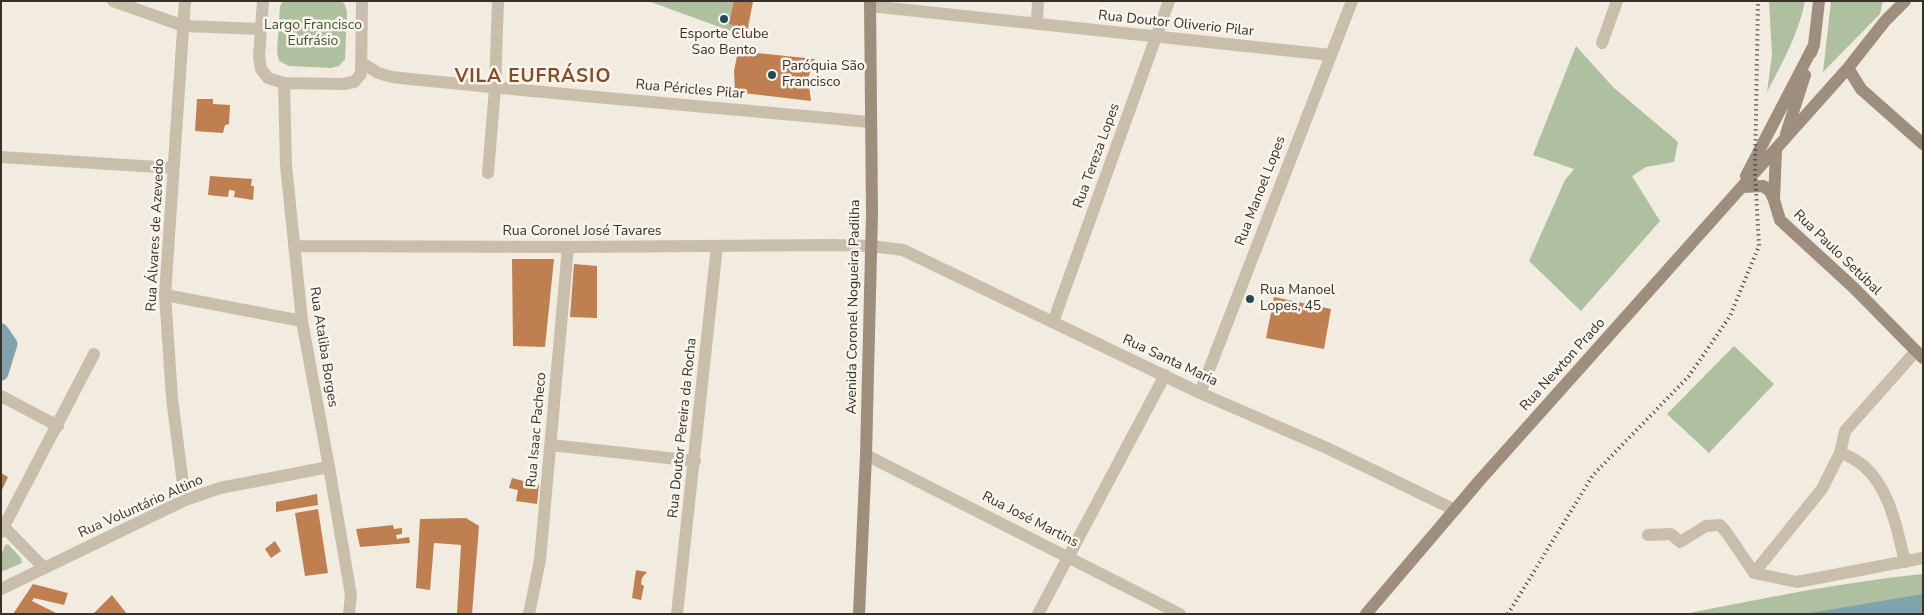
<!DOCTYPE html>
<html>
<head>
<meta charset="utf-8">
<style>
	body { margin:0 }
	#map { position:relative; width:1924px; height:615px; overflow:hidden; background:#f1ecdf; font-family:"Nunito Sans",sans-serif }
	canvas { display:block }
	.frame { position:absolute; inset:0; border:2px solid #37312a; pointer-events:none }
</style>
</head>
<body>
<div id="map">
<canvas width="1924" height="615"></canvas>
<div class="frame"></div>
</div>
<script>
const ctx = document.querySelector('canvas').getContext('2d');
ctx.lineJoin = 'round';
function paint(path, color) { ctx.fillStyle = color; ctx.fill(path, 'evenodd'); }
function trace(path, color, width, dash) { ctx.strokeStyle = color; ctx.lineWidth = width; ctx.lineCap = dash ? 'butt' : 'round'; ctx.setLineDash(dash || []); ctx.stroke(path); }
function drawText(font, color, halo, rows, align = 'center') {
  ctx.font = font + ' "Nunito Sans",sans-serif'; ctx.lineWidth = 5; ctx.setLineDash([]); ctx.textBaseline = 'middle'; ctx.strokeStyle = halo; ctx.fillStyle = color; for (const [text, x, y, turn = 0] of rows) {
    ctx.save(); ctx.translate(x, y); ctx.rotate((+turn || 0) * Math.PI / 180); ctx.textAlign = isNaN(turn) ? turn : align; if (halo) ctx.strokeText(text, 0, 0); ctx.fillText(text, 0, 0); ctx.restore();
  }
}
paint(new Path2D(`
	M283 1H342L345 5 347 12 345 59 339 66 331 68 289 66 279 61 277 52 280 6Z
	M648 1H753L747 37Z
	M1769 1H1805C1799 33 1782 63 1767 92L1772 55Z
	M1831 1H1883L1880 14 1823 72Z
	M1576 46 1613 87 1678 142 1674 162 1646 167 1632 176 1660 221 1581 311 1529 261 1565 180 1574 169 1533 155Z
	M1734 346 1774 384 1709 453 1667 414Z
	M8 544 21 558 22 563 1 572V555L5 545Z
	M1923 574V614H1685C1764 598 1843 582 1923 574Z`), '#afc0a0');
paint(new Path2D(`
	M1923 594V614H1804Z`), '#80a3ad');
trace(new Path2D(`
	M1 331 10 344 1 373`), '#80a3ad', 15);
paint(new Path2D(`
	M734 1H753L747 29 751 30 749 37 735 34 737 26 729 24Z
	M738 51 815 59 808 78 811 101 735 92 734 71Z
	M197 99H213V104L230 105 229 124 225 125 223 133 195 131Z
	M210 176 252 179 251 186H254L253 200 234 197 235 191 229 190 228 197 208 195Z
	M512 259H554L545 347 513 346Z
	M574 264 597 266V318L570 317Z
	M1274 297 1331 309 1324 349 1266 338Z
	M1 473 8 477 1 492Z
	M512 478 539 485 537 504 516 501 518 490 509 488Z
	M317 494 318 505 276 512V502Z
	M318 509 328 573 305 576 295 513Z
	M466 518 479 526 472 614H457L461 545 434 543 430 590 416 588 420 519Z
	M393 525 394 529 402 528V534L396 535 397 539 409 537 410 543 360 547 356 529Z
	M275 541 281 551 271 558 265 549Z
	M636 570 647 572 642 578 641 584 644 586 641 600 632 598Z
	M33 584 68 593 64 605 34 598 32 601 58 614H13Z
	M112 595 127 614H93Z`), '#bf7f50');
trace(new Path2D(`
	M113 1 184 26 261 29
	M185 1 165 295 172 398 185 500
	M263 1 259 56 261 69 268 78 284 83 343 84 354 82 361 74 362 1
	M870 6 1330 55
	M1037 24 1038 1
	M1602 43 1617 1
	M362 63 378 73 392 77C551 94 711 107 870 122
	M284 83 286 165 302 321 329 467 351 595 349 614
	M1 157 173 168
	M488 173 495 88 498 1
	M294 246 568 247 834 245 871 246 903 250 1200 393 1327 448 1455 510
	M165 295 302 321
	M1053 322 1169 1
	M1200 393 1352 1
	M1 396 58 426
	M551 445 695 461
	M1840 453C1886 467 1895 521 1905 562
	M866 455 1180 614
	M4 527 44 568
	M1 532 94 354
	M1648 535 1671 534 1680 542 1706 526 1720 525 1727 533 1754 573
	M1754 573 1822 489 1840 453 1845 431 1916 351
	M1754 573 1797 582 1923 558
	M1 589 185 500 220 488 329 467
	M529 614 540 560 568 247
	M677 614 717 246
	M1038 614 1165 375`), '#c9beac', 12);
trace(new Path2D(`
	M1811 53 1814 45 1819 1
	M1848 68 1861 89 1923 144
	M1786 134 1805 75
	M1776 150 1774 200 1780 220 1854 288 1923 358
	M1746 176 1814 45
	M1742 187 1763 186 1770 191 1774 200
	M859 614 866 455 872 213 870 1
	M1366 614 1480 480 1848 68 1885 21 1905 1`), '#9d8e7d', 12);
trace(new Path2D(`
	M1508 614 1593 475 1689 376 1730 316 1759 246 1755 172 1758 1`), '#37312a', 4, [1, 4]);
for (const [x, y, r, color] of [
	[724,19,5,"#224a57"],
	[772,75,5,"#224a57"],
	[1250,299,5,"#224a57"]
]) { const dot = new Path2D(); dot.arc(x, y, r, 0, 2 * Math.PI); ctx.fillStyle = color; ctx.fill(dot); trace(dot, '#f9f5ec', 2); }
drawText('14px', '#37312a', '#f9f5ec', [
	["Rua Doutor Oliverio Pilar",1176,24,6],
	["Rua Péricles Pilar",690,90,5],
	["Rua Tereza Lopes",1097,156,-70],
	["Rua Manoel Lopes",1261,191,-69],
	["Rua Coronel José Tavares",582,232],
	["Rua Álvares de Azevedo",156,235,-87],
	["Rua Paulo Setúbal",1837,253,44],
	["Avenida Coronel Nogueira Padilha",854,307,-89],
	["Rua Ataliba Borges",323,347,81],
	["Rua Santa Maria",1170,361,25],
	["Rua Newton Prado",1563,365,-48],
	["Rua Doutor Pereira da Rocha",683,428,-84],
	["Rua Isaac Pacheco",537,430,-85],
	["Rua Voluntário Altino",141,507,-24],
	["Rua José Martins",1030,520,27]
]);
drawText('14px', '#40542f', '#f9f5ec', [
	["Largo Francisco",313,26],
	["Eufrásio",313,42]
]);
drawText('14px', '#37312a', '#f9f5ec', [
	["Esporte Clube",724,35,"center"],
	["Sao Bento",724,51,"center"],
	["Paróquia São",782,67],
	["Francisco",782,83],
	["Rua Manoel",1260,291],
	["Lopes, 45",1260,307]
], 'left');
ctx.letterSpacing = '1px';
drawText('bold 19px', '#824e28', '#f9f5ec', [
	["VILA EUFRÁSIO",533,77]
]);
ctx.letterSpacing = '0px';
</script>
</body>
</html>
